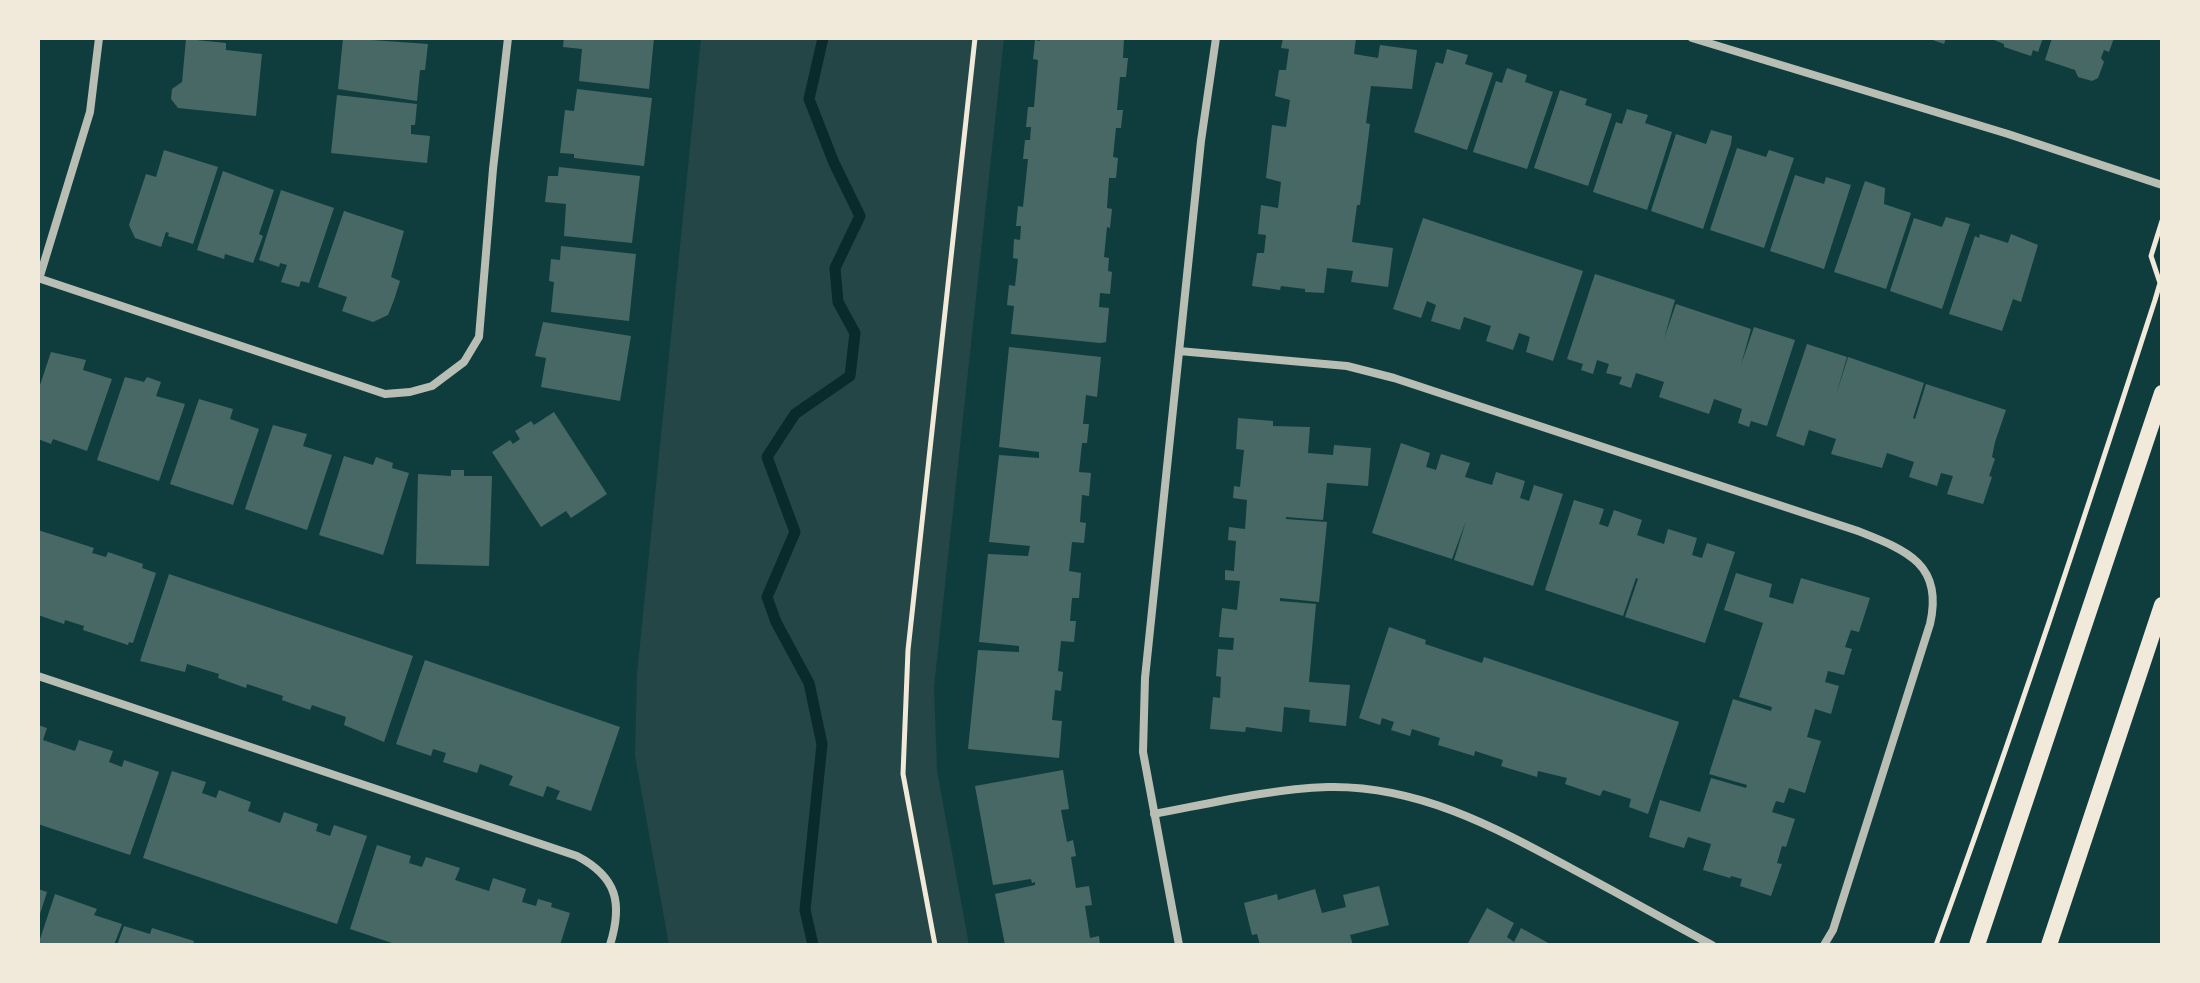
<!DOCTYPE html>
<html>
<head>
<meta charset="utf-8">
<style>
	body { margin:0 }
	#map { position:relative; width:2200px; height:983px; overflow:hidden; background:#0f3d3e; font-family:"IBM Plex Sans",sans-serif }
	canvas { display:block }
	.frame { position:absolute; inset:0; border:40px solid #f1e9da; pointer-events:none }
</style>
</head>
<body>
<div id="map">
<canvas width="2200" height="983"></canvas>
<div class="frame"></div>
</div>
<script>
const ctx = document.querySelector('canvas').getContext('2d');
ctx.lineJoin = 'round';
function paint(path, color) { ctx.fillStyle = color; ctx.fill(path, 'evenodd'); }
function trace(path, color, width, dash) { ctx.strokeStyle = color; ctx.lineWidth = width; ctx.lineCap = dash ? 'butt' : 'round'; ctx.setLineDash(dash || []); ctx.stroke(path); }
paint(new Path2D(`
	M701 38H1004L934 687 937 771 969 945H669L635 756 637 674Z`), '#244646');
trace(new Path2D(`
	M813 945 805 910 822 744 809 683 776 622 767 597 795 532 767 457 795 414 850 376 855 333 838 302 835 268 860 216 834 163 809 99 823 38`), '#0a2a2b', 11);
paint(new Path2D(`
	M343 38 428 44 425 70H420L417 101 338 89Z
	M564 38H654L649 89 579 81 582 49 563 47Z
	M1040 38H1124L1123 58H1128L1126 77H1120L1117 110H1123L1121 128H1116L1113 157 1118 158 1116 178H1109L1107 208 1112 209 1110 228 1107 227 1104 257 1109 258 1108 271 1112 272 1110 294 1100 293 1099 307 1109 308 1106 342 1100 343 1011 334 1014 306 1007 305 1009 285 1015 286 1018 259 1013 258 1014 239 1020 240 1021 226H1016L1018 206 1023 207 1028 159H1023L1025 140H1030L1031 127H1026L1028 107H1034L1038 60 1033 59 1035 40 1040 41Z
	M1283 38H1356L1354 54 1378 58 1380 45 1417 50 1412 89 1371 86 1366 123 1370 124 1360 205H1357L1352 242 1393 248 1388 287 1351 282 1353 271 1327 268 1324 293 1305 292V289L1281 286 1280 290 1252 286 1257 253H1264L1266 235 1258 234 1261 205 1278 208 1281 182 1266 178 1272 125 1286 127 1290 100 1275 96 1279 70H1286L1289 49 1281 48Z
	M1927 38H1946L1944 44Z
	M1989 38H2043L2038 52 2033 50 2031 56 2004 47V44Z
	M2052 38H2114L2109 52 2104 50 2101 58 2104 62 2098 78 2092 81 2078 77 2075 70 2045 60Z
	M186 39 226 43V50L262 54 256 116 178 108 171 99 172 89 182 82Z
	M1447 49 1468 55 1465 64 1493 73 1467 150 1414 132 1436 62 1443 64Z
	M1507 68 1527 75 1525 82 1553 92 1527 169 1473 152 1496 81 1502 83Z
	M577 89 652 98 644 166 574 158V154L560 153 565 110 574 111Z
	M1560 90 1587 99 1585 105 1612 114 1588 186 1534 168Z
	M337 95 417 104 415 125H411V134L430 136 427 163 331 153Z
	M1627 109 1648 115 1645 123 1672 132 1647 210 1593 192 1616 122 1622 124Z
	M1711 130 1732 136 1731 144 1703 229 1651 211 1676 134 1706 144Z
	M1737 148 1766 157 1769 150 1794 158 1764 248 1710 230Z
	M164 150 218 167 193 244 168 236 169 233 166 232 161 247 135 238 129 225 146 174 156 177Z
	M559 167 640 176 632 243 564 236 566 204 545 202 548 176H558Z
	M223 171 274 190 259 234 263 236 253 263 225 254 224 259 197 250Z
	M1795 175 1824 184 1826 177 1851 185 1824 269 1770 251Z
	M1865 181 1885 188 1884 204 1911 213 1886 289 1834 272Z
	M281 190 334 208 309 283 301 281 299 287 281 282 287 265 280 263 279 267 259 260Z
	M344 211 404 231 391 277 400 281 394 300 388 315 373 322 342 311 347 297 318 287Z
	M1946 217 1970 224 1942 309 1890 291 1914 218 1942 227Z
	M1423 218 1583 271 1553 361 1526 352 1530 337 1519 333 1513 350 1486 341 1491 326 1464 317 1460 330 1431 321 1436 305 1427 301 1421 318 1393 309Z
	M1980 234 2008 243 2011 234 2038 245 2021 302 2013 299 2002 331 1949 314 1975 236 1979 238Z
	M561 246 636 254 629 321 551 312 554 282 549 281 551 259 560 260Z
	M1595 274 1675 300 1664 339 1676 304 1751 329 1741 365 1754 327 1795 340 1767 426 1751 421 1749 427 1738 423 1742 409 1714 399 1709 414 1659 397 1664 382 1636 373 1631 388 1619 384 1622 377 1606 373 1609 364 1597 360 1593 374 1581 370 1583 364 1567 359Z
	M543 322 631 336 620 401 541 387 546 358 535 356Z
	M1807 344 1847 357 1836 395 1848 357 1924 383 1913 418 1915 419 1926 384 2006 410 1995 442 1992 457 1995 459 1989 476 1992 477 1983 504 1947 494 1953 476 1941 473 1937 486 1909 477 1914 462 1887 453 1882 468 1831 454 1836 439 1809 430 1804 446 1776 436Z
	M1009 347 1101 357 1097 397 1086 395 1083 424H1089L1087 443H1082L1079 472 1091 473 1089 496 1082 495 1080 522 1086 523 1084 543 1072 542 1069 571 1081 573 1079 598H1072L1070 621H1076L1074 642 1061 641 1058 671 1063 672 1061 691 1055 690 1052 720 1062 721 1059 758 968 749 978 650 1019 652V646L979 642 988 554 1028 556 1030 546 989 542 999 455 1039 458V452L999 447Z
	M51 352 86 360 83 370 112 379 87 451 53 439 51 444 38 439V391Z
	M125 377 144 382 147 377 161 382 156 396 185 404 159 481 97 460Z
	M199 399 233 409 230 419 259 429 233 505 170 484Z
	M554 412 607 494 571 518 566 511 541 527 492 452 510 440 513 444 520 439 515 431 531 421 534 425Z
	M1238 418 1273 421V426L1310 427 1308 453 1333 455 1334 445 1371 448 1368 486 1327 483 1323 520 1286 517V519L1327 522 1319 602 1280 598V601L1316 604 1309 682 1350 685 1346 726 1309 722 1310 710 1284 707 1282 732 1246 727 1245 732 1210 729 1213 697 1220 698 1221 677 1216 676 1218 649 1233 650 1234 638 1219 637 1222 608 1237 610 1240 581 1225 580V570L1234 571 1236 541 1228 540 1229 527 1245 529 1247 500 1233 498 1234 486 1240 487 1244 450 1236 449Z
	M273 425 307 434 303 446 332 455 307 530 245 509Z
	M1401 443 1430 453 1426 467 1436 470 1441 454 1470 463 1465 477 1492 485 1496 472 1525 481 1520 498 1529 501 1534 485 1563 494 1533 586 1454 560 1466 521 1452 559 1372 533Z
	M344 456 373 465 376 457 393 463 392 468 409 473 383 555 319 535Z
	M451 470H464V476H492L489 566 416 564 418 474 451 476Z
	M1574 500 1604 509 1599 524 1608 527 1614 510 1642 520 1637 535 1664 544 1668 529 1697 538 1692 555 1702 558 1707 543 1735 552 1705 643 1625 617 1638 579 1636 578 1623 616 1545 590Z
	M38 530 94 548 92 553 106 557 108 552 143 564 142 568 156 573 133 643 129 642 128 645 83 630 84 626 65 620 64 624 38 615Z
	M1736 573 1772 584 1769 597 1793 604 1801 578 1870 598 1859 632 1851 630 1845 647 1852 649 1844 675 1828 671 1825 682 1839 686 1831 714 1815 709 1807 737 1821 741 1805 793 1789 788 1784 803 1776 801 1772 812 1795 819 1786 847 1782 846 1777 863 1782 864 1771 896 1740 886 1742 879 1731 876 1730 878 1703 870 1711 844 1688 837 1684 848 1649 837 1660 800 1700 812 1711 778 1746 788 1747 785 1709 774 1733 699 1771 711 1772 707 1739 697 1763 623 1724 610Z
	M169 574 413 656 384 742 344 725 346 717 312 705 310 710 282 700 283 696 247 684 246 688 218 678 219 674 187 664 185 672 140 661Z
	M1389 627 1426 640 1425 644 1482 663 1484 657 1679 722 1648 814 1629 807 1631 799 1603 790 1600 796 1565 784 1567 778 1538 771 1537 777 1501 766 1503 760 1475 751 1474 756 1438 745 1440 738 1412 729 1410 736 1391 730 1394 722 1382 718 1380 725 1359 718Z
	M425 660 620 727 591 811 556 799 560 791 547 786 543 797 509 785 513 776 480 764 477 773 443 762 446 753 433 749 431 756 396 744Z
	M38 725 47 728 43 740 75 751 79 740 113 751 109 762 122 767 124 760 159 772 130 855 38 824Z
	M1063 770 1069 809 1061 810 1067 842 1073 840 1076 856 1071 857 1076 888 1089 886 1092 905 1085 906 1090 938 1099 936 1100 945H1005L995 894 1035 885V882L1032 883 1031 879 993 885 975 786Z
	M172 771 206 782 202 793 216 798 219 790 251 802 248 811 280 823 284 812 318 824 316 831 330 836 334 825 367 836 337 924 143 858Z
	M377 845 411 856 409 863 422 867 426 857 460 868 455 880 489 891 493 878 526 889 522 902 536 906 538 899 552 903 551 907 570 913 560 945H398L350 929Z
	M1379 886 1389 925 1350 935 1353 945H1260L1257 934 1252 935 1244 903 1277 894 1278 900 1315 889 1322 913 1346 907 1343 895Z
	M38 889 47 892 39 917H38Z
	M55 894 97 909 94 915 122 924 114 945H38Z
	M1487 908 1514 923 1507 937 1514 942 1521 928 1552 945H1467Z
	M124 926 150 934 152 928 194 941 193 945H117Z`), '#486865');
trace(new Path2D(`
	M935 945 903 774 908 650 975 38
	M1936 945C2014 732 2085 516 2155 300L2160 283 2151 256 2162 221`), '#f1e9da', 5);
trace(new Path2D(`
	M1692 38 2008 134 2162 185
	M38 278 385 394 410 392 432 386 464 362 479 337 493 169 508 38
	M39 279 90 112 99 38
	M1179 351 1347 366 1394 378 1858 531C1906 550 1944 564 1930 624L1833 930 1824 945
	M38 676 577 856C617 877 623 903 610 945
	M1154 814C1212 803 1270 789 1328 787 1421 785 1500 830 1578 872 1623 896 1667 921 1712 945
	M1179 945 1143 752 1145 678 1201 141 1216 38`), '#b8beb3', 8);
trace(new Path2D(`
	M1977 945 2162 393
	M2049 945 2162 605`), '#f1e9da', 16);
</script>
</body>
</html>
